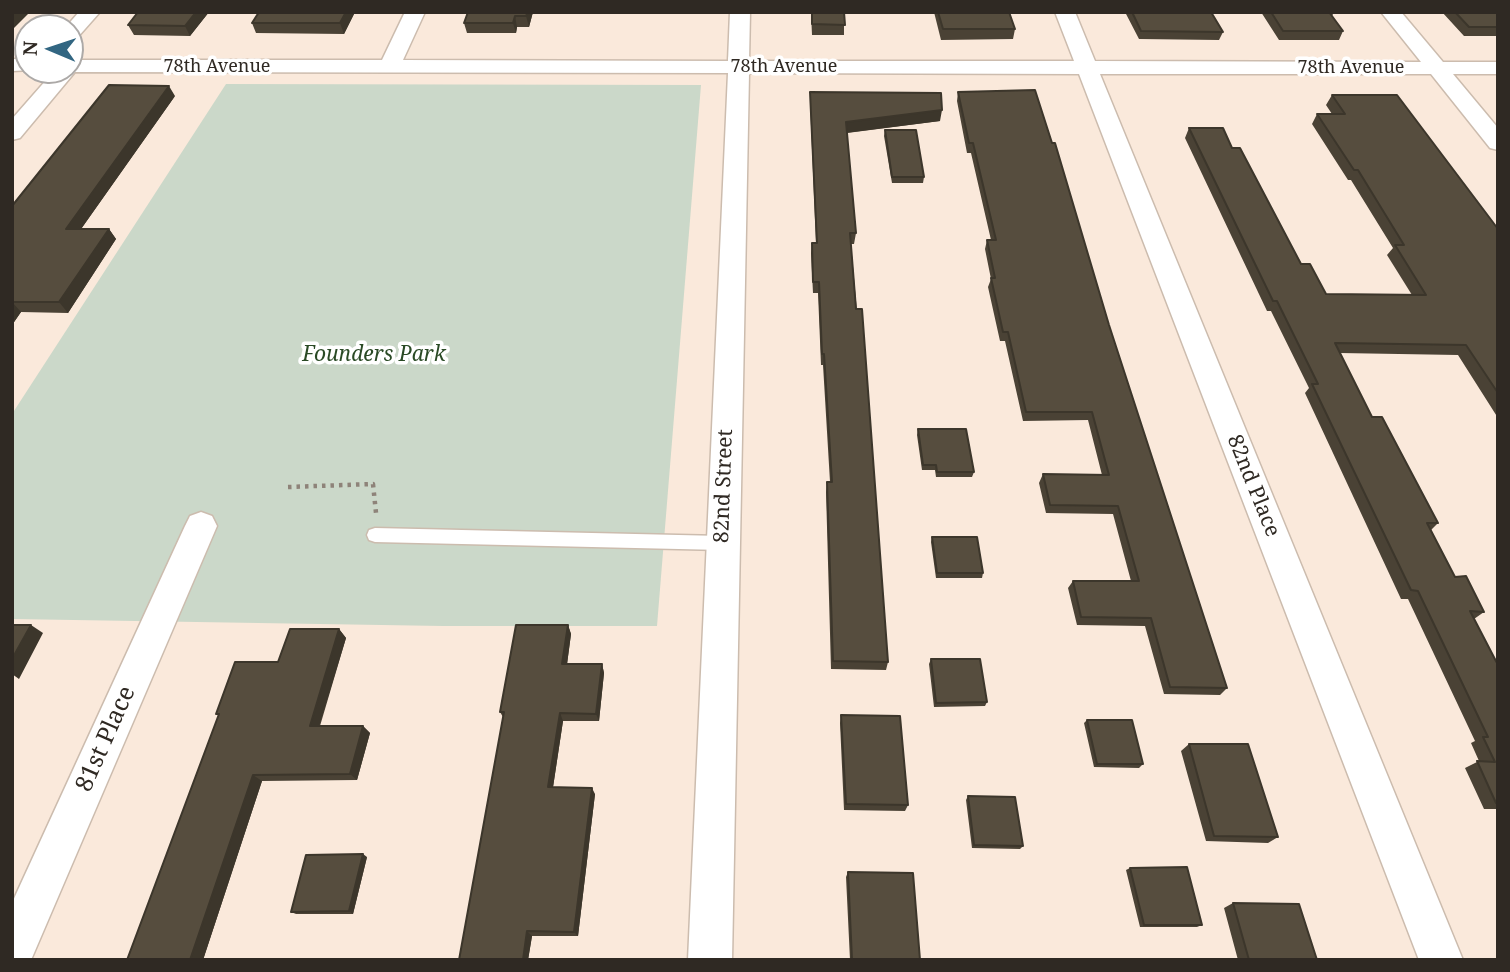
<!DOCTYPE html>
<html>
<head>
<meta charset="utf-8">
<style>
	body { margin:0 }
	#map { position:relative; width:1510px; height:972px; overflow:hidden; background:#fae9db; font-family:"Noto Serif",serif }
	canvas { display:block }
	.frame { position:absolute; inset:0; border:14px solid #2f2923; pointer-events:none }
	.north { position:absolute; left:14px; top:14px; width:70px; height:70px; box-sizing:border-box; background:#fff; border:2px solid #aca9a7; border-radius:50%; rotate:272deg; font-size:19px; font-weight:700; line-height:28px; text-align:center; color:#2f2923 }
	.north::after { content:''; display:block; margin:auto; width:24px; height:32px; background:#326682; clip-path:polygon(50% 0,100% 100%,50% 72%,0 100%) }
</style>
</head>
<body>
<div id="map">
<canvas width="1510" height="972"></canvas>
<div class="frame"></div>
<div class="north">N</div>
</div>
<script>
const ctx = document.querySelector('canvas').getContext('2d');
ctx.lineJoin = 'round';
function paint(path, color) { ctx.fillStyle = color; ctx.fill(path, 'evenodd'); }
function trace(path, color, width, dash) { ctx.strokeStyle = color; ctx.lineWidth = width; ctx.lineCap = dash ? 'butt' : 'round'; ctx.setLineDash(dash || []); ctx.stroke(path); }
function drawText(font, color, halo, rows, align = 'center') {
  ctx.font = font + ' "Noto Serif",serif'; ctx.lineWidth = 7; ctx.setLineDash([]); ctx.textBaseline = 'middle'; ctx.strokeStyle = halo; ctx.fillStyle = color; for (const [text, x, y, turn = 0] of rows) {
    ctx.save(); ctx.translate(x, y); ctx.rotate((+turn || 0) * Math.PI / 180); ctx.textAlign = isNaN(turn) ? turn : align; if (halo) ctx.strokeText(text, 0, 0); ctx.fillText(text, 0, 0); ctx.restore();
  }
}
paint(new Path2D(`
	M226 84 701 85 657 626H443L12 619V414Z`), '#cbd8c9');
const service = new Path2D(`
	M375 528 722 536 728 538 730 543 728 548 722 550 375 542 369 540 367 535 369 530Z`);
const minor = new Path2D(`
	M79 12H100L77 38 70 40V28H65Z
	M405 12H425L403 60 728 61 730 12H750L749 61H1074L1055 12H1075L1095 61 1421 62 1381 12H1401L1443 62H1498V74H1453L1498 128V150L1490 148 1431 74H1100L1463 960H1419L1079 74 749 73 732 960H688L728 73 75 72 20 138 12 140V119L55 70H70V60H382Z
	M12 59H28V70H33L12 71Z
	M201 512 212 516 217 526 31 960H12V903L185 526 190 516Z`);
trace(service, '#ccbcae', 3);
trace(minor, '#ccbcae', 3);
trace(new Path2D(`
	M288 487 373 484 376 513`), '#8e8379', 4.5, [3.5, 5]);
paint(service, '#fff');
paint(minor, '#fff');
paint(new Path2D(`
	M209 12 190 36 134 35 128 25Z
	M355 12 344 34 256 33 252 23Z
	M468 12H533L529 27H517L516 33H467L464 23Z
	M811 12H844V35H812Z
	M934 12H1009L1015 29 1013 39 941 40Z
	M1125 12H1211L1223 32 1219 40 1139 39Z
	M1261 12H1334L1332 16 1343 31 1339 40H1279Z
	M1442 12H1498V36H1464Z
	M810 92 940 121 847 133 856 233 854 244H851L888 662 886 670 831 669 826 492 827 482H830L823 365H821L818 293H813L811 253 812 243H816L810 103Z
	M958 92 1109 325 1227 688 1220 695 1164 694 1145 626 1077 625 1068 588 1073 581H1131L1113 514 1046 513 1039 483 1043 474 1102 475 1088 420 1023 421 1005 341H1000L988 287 991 279 985 249 987 240H991L971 153H967L957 101Z
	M1332 95 1498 229V418L1458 355 1340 353 1372 417 1438 523 1431 530 1455 577 1484 612 1474 619 1498 665V809H1484L1465 768 1479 761 1471 743 1475 741 1408 599H1401L1305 393 1309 388 1271 311H1267L1185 138 1189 128 1232 148 1301 264 1326 294 1412 295 1387 255 1393 248 1351 180H1348L1312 124 1317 114H1332L1326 105Z
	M175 96 81 229H109L116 239 68 313 21 312 12 325V206Z
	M885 130 924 177 923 183H892L884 136Z
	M918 429 974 472 972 477H936L935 470H922L917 435Z
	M932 537 983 573 982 578H936L931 542Z
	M568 625 571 634 567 664H602L604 673 599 721H563L553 787 595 794 578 936H532L528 960 503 717 500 712Z
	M339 629 346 638 320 726H363L370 733 357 780 262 781 203 960H127L219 716 216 714 278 662Z
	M931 659 987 702 985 706 934 707 929 664Z
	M841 715 908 805 905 811 844 810 840 723Z
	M1087 720 1143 764 1139 768 1094 767 1084 723Z
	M1189 744 1278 837 1268 843 1206 841 1181 751Z
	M968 796 1023 846 1020 849 972 848 966 800Z
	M367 857 353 914H296L291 912Z
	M1130 868 1202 925 1197 927H1140L1126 870Z
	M848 872 920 960H850L846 877Z
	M1233 903 1317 960H1238L1224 908Z`), '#4a4235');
paint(new Path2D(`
	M12 12H30L12 30Z
	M196 12H209L190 36 185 26Z
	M346 12H355L344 34 340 23Z
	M528 12H533L529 27 526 16Z
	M515 16 517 27 516 33 513 23Z
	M169 86 175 96 74 239 66 229Z
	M942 110 940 121 845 133 846 122Z
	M109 229 116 239 68 313 59 302Z
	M12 302 21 312 12 325Z
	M31 625 43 633 19 679 12 674V659Z
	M568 625 571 634 566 672 562 664Z
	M339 629 346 638 317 733 310 726Z
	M602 664 604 673 599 721 596 714Z
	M560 713 563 721 552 794 548 787Z
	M363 726 370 733 357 780 350 774Z
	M253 775 262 781 203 960H190Z
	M592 788 595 794 578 936 574 932Z
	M363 854 367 857 353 914 349 911Z
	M527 931 532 936 528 960H523Z`), '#3c362b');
const building = new Path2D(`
	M138 12H196L185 26 128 25Z
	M259 12H346L340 23H252Z
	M468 12H528L526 16H515L513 23H464Z
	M812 12H844L845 25 812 24Z
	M938 12H1009L1015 29H943Z
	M1132 12H1211L1223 32 1141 31Z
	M1271 12H1329L1343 31H1283Z
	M1455 12H1498V27H1469Z
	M109 85 169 86 66 229H109L59 302H12V206Z
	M1035 90 1052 143H1055L1109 325 1227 688 1170 687 1151 618 1081 617 1073 581H1139L1118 506 1050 505 1043 474 1109 475 1092 412H1026L1008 332H1003L991 278H995L987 240H996L973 143H969L958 92Z
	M810 92 941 93 942 110 846 122 856 233H850L856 309H862L888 662 833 661 827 482H832L824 354H822L819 282H813L812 243H817Z
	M1332 95H1397L1498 229V393L1466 345 1335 343 1372 417H1382L1438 523H1427L1455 577 1466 576 1484 612 1470 611 1498 665V803H1496L1477 761 1495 762 1483 737H1488L1418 591 1411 590 1312 384H1318L1277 301H1273L1189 128H1223L1232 148H1240L1301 264H1310L1326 294 1426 295 1395 245H1404L1358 170H1354L1317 114H1345Z
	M885 130H916L924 177H892Z
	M918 429H966L974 472H937L936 465H923Z
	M932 537H977L983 573H937Z
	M12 625H31L12 659Z
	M516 625H568L562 664H602L596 714 560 713 548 787 592 788 574 932 527 931 523 960H459L504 712H500Z
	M290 629H339L310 726H363L350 774 253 775 190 960H127L219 714H216L235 662H278Z
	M931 659H980L987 702 936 703Z
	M841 715 900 716 908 805 846 804Z
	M1087 720H1132L1143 764H1097Z
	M1189 744H1248L1278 837 1214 836Z
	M968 796 1015 797 1023 846 974 845Z
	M363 854 349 911 291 912 306 855Z
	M1187 867 1202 925H1144L1130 868Z
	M848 872 913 873 920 960H852Z
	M1233 903 1299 904 1317 960H1249Z`);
paint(building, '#564d3e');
trace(building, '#3c362b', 2);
drawText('18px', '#2f2923', '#fff', [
	["78th Avenue",217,67],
	["78th Avenue",784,67],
	["78th Avenue",1351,68]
]);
drawText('italic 21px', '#2a4a25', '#fff', [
	["Founders Park",374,355]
]);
drawText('21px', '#2f2923', '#fff', [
	["82nd Street",724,486,-88],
	["82nd Place",1253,486,68]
]);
drawText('24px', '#2f2923', '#fff', [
	["81st Place",106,739,-66]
]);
</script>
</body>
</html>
